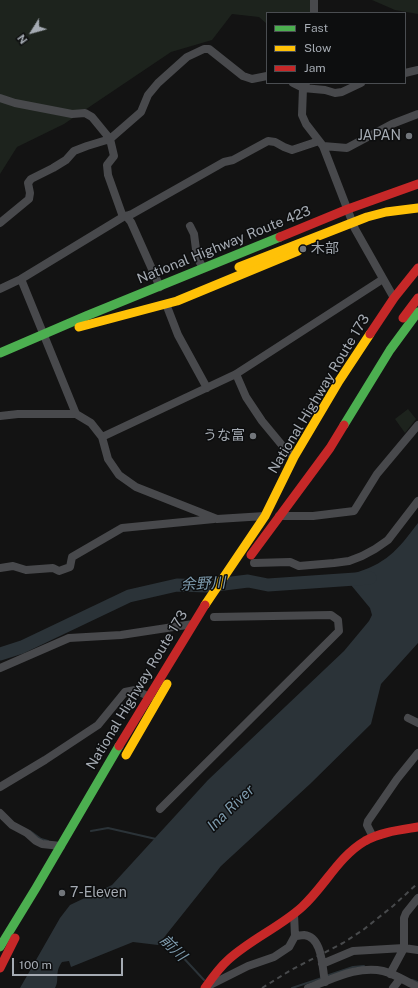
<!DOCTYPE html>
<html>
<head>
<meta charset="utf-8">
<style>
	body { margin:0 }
	#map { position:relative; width:418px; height:988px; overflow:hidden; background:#131313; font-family:"Public Sans",sans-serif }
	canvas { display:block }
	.legend { position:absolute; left:266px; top:12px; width:140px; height:72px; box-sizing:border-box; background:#0d0e0f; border:1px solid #4a4d51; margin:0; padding:5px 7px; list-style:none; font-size:12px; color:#a5abb3 }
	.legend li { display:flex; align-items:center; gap:8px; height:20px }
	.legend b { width:20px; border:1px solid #4a4d51 }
	.north { position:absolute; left:12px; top:12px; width:40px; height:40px; -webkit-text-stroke:3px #0d0e0f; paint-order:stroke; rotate:233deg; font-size:11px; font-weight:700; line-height:16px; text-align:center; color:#a5abb3 }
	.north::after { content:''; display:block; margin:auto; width:14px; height:18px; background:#a5abb3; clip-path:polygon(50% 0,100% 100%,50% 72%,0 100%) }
	.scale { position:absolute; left:12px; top:958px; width:111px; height:18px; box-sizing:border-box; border:2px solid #a5abb3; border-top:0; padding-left:5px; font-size:12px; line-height:14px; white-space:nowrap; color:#a5abb3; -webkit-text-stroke:3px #0d0e0f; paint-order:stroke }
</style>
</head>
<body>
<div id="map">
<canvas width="418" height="988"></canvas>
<ul class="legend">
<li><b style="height:5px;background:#4caf50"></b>Fast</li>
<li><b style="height:5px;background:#ffc107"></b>Slow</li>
<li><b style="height:5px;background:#c62828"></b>Jam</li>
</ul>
<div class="north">N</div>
<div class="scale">100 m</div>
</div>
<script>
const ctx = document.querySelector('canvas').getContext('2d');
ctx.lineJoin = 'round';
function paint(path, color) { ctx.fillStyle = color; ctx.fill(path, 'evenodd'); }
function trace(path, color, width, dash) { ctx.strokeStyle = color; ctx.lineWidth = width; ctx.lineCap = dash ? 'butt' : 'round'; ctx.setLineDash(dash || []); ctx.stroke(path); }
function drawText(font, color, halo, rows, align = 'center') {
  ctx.font = font + ' "Public Sans","Noto Sans JP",sans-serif'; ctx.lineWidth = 3; ctx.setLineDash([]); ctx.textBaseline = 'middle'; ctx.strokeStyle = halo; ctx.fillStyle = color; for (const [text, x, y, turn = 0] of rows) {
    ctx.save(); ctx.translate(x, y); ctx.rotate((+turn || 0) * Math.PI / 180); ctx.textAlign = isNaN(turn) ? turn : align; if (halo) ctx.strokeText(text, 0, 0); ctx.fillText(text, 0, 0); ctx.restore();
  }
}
paint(new Path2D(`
	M0 0H317L318 13H267V24L259 17 232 14 212 40 171 52 64 124 17 147 0 174Z
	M372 0H418V14L395 10Z
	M408 409 416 419 405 433 395 419Z`), '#1d231d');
paint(new Path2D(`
	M418 523V643L381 684 371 724 310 784 221 866 158 945 133 942 71 967 69 961 62 962C54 973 60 980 55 988H20L60 918 70 905 112 885 208 780 344 651 369 621 372 615 370 608 351 585 352 574C386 564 397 551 418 523Z`), '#2b3338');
trace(new Path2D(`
	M30 831 41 839 48 841
	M91 831 108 828 156 839
	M161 939 178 952 204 980
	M326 976 353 967 364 966
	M412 980 418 982
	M292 988 322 978`), '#2b3338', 2);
trace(new Path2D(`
	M0 654 22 647 129 596 177 585 208 586 248 581 268 585 370 578`), '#2b3338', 13);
trace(new Path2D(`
	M314 0V13
	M405 73 418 70
	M293 83 303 88 302 115 306 124 323 146 355 229 394 298
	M306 83 303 88 325 90 335 93 342 92 361 83
	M0 98 15 103 72 114 85 113 92 117 110 139 114 156 107 165 108 175 123 217
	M323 146 347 148 392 124 418 114
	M126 216 131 222 160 287
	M0 223 29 199 30 193 28 183 31 179 53 168 66 160 74 151 87 146 110 139 141 112 148 95 158 83 187 57 204 49H209L243 76 252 79 267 76
	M190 226 194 234 197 257 203 268
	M21 279 76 414
	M0 289 21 279 123 217 132 214 224 162 233 160 268 141 275 142 284 147 292 150 319 141
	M166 304 178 335 207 388
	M236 374 246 397 262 421 286 450 294 457
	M0 416 18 414H76L91 423 102 437 108 459 119 475 136 487 217 519 265 516
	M102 437 236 374 383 279
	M279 516H313L354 511 377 474 418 425
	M254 563 290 562 299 566 334 563 349 561 362 556 375 549 388 540 418 501
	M0 568 13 566 26 570 53 568 59 571 70 567 72 557 122 528 214 519
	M0 668 69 638 121 635 193 624
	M408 718 418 723
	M0 787 45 760 98 725 125 692 135 690 150 697
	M160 809 339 631 338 620 331 615 214 617
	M0 813 12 825 27 833 36 841 42 844 61 846
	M373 837 367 825 368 821 397 779 418 753
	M295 936C298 936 301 935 304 935 323 937 322 968 325 982
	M322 964 353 951 404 948 418 950
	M390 974 404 948V918L406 913 418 898
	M208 986 248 966 274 957 289 947 295 936 294 914
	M308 988C331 980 358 965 383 971 395 974 407 982 418 987
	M393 988 400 979`), '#48494c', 8);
trace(new Path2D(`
	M0 353 86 316 280 237
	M344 425 390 350 418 312
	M0 947 36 888 119 746`), '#4caf50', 9);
trace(new Path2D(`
	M79 327 177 301 298 251
	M205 605 265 516 294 457 339 381 370 334
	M126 755 167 684`), '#ffc107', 9);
trace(new Path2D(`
	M280 237 348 209 418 184
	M403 318 418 298
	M370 334 394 298 418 268
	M251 555 330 448 344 425
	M119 746 205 605
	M0 968 15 938
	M205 988C212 978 219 968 228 960 251 939 280 927 302 907 325 886 338 857 365 841 381 832 400 830 418 827`), '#c62828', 9);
trace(new Path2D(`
	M262 988 291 970 343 943 363 930 393 906 418 883`), '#484a4c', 2, [5, 4]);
trace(new Path2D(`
	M239 267 367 217 386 212 418 208`), '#ffc107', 9);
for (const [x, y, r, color] of [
	[409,136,4,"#72767b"],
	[303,249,4,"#72767b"],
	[253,436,4,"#72767b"],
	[62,893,4,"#72767b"]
]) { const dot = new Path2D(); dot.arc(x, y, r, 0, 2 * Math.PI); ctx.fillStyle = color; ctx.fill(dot); trace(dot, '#0d0e0f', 1.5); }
drawText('14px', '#a5abb3', '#0d0e0f', [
	["JAPAN",401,136],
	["木部",311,249,"left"],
	["うな富",245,436],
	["7-Eleven",70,893,"left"]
], 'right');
drawText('14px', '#a5abb3', '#0d0e0f', [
	["National Highway Route 423",224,245,-22],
	["National Highway Route 173",319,394,-59],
	["National Highway Route 173",137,690,-59]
]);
drawText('italic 15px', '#7e9bad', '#0d0e0f', [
	["余野川",203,584,-3],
	["Ina River",231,808,-44],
	["前川",173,948,45]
]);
</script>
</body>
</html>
